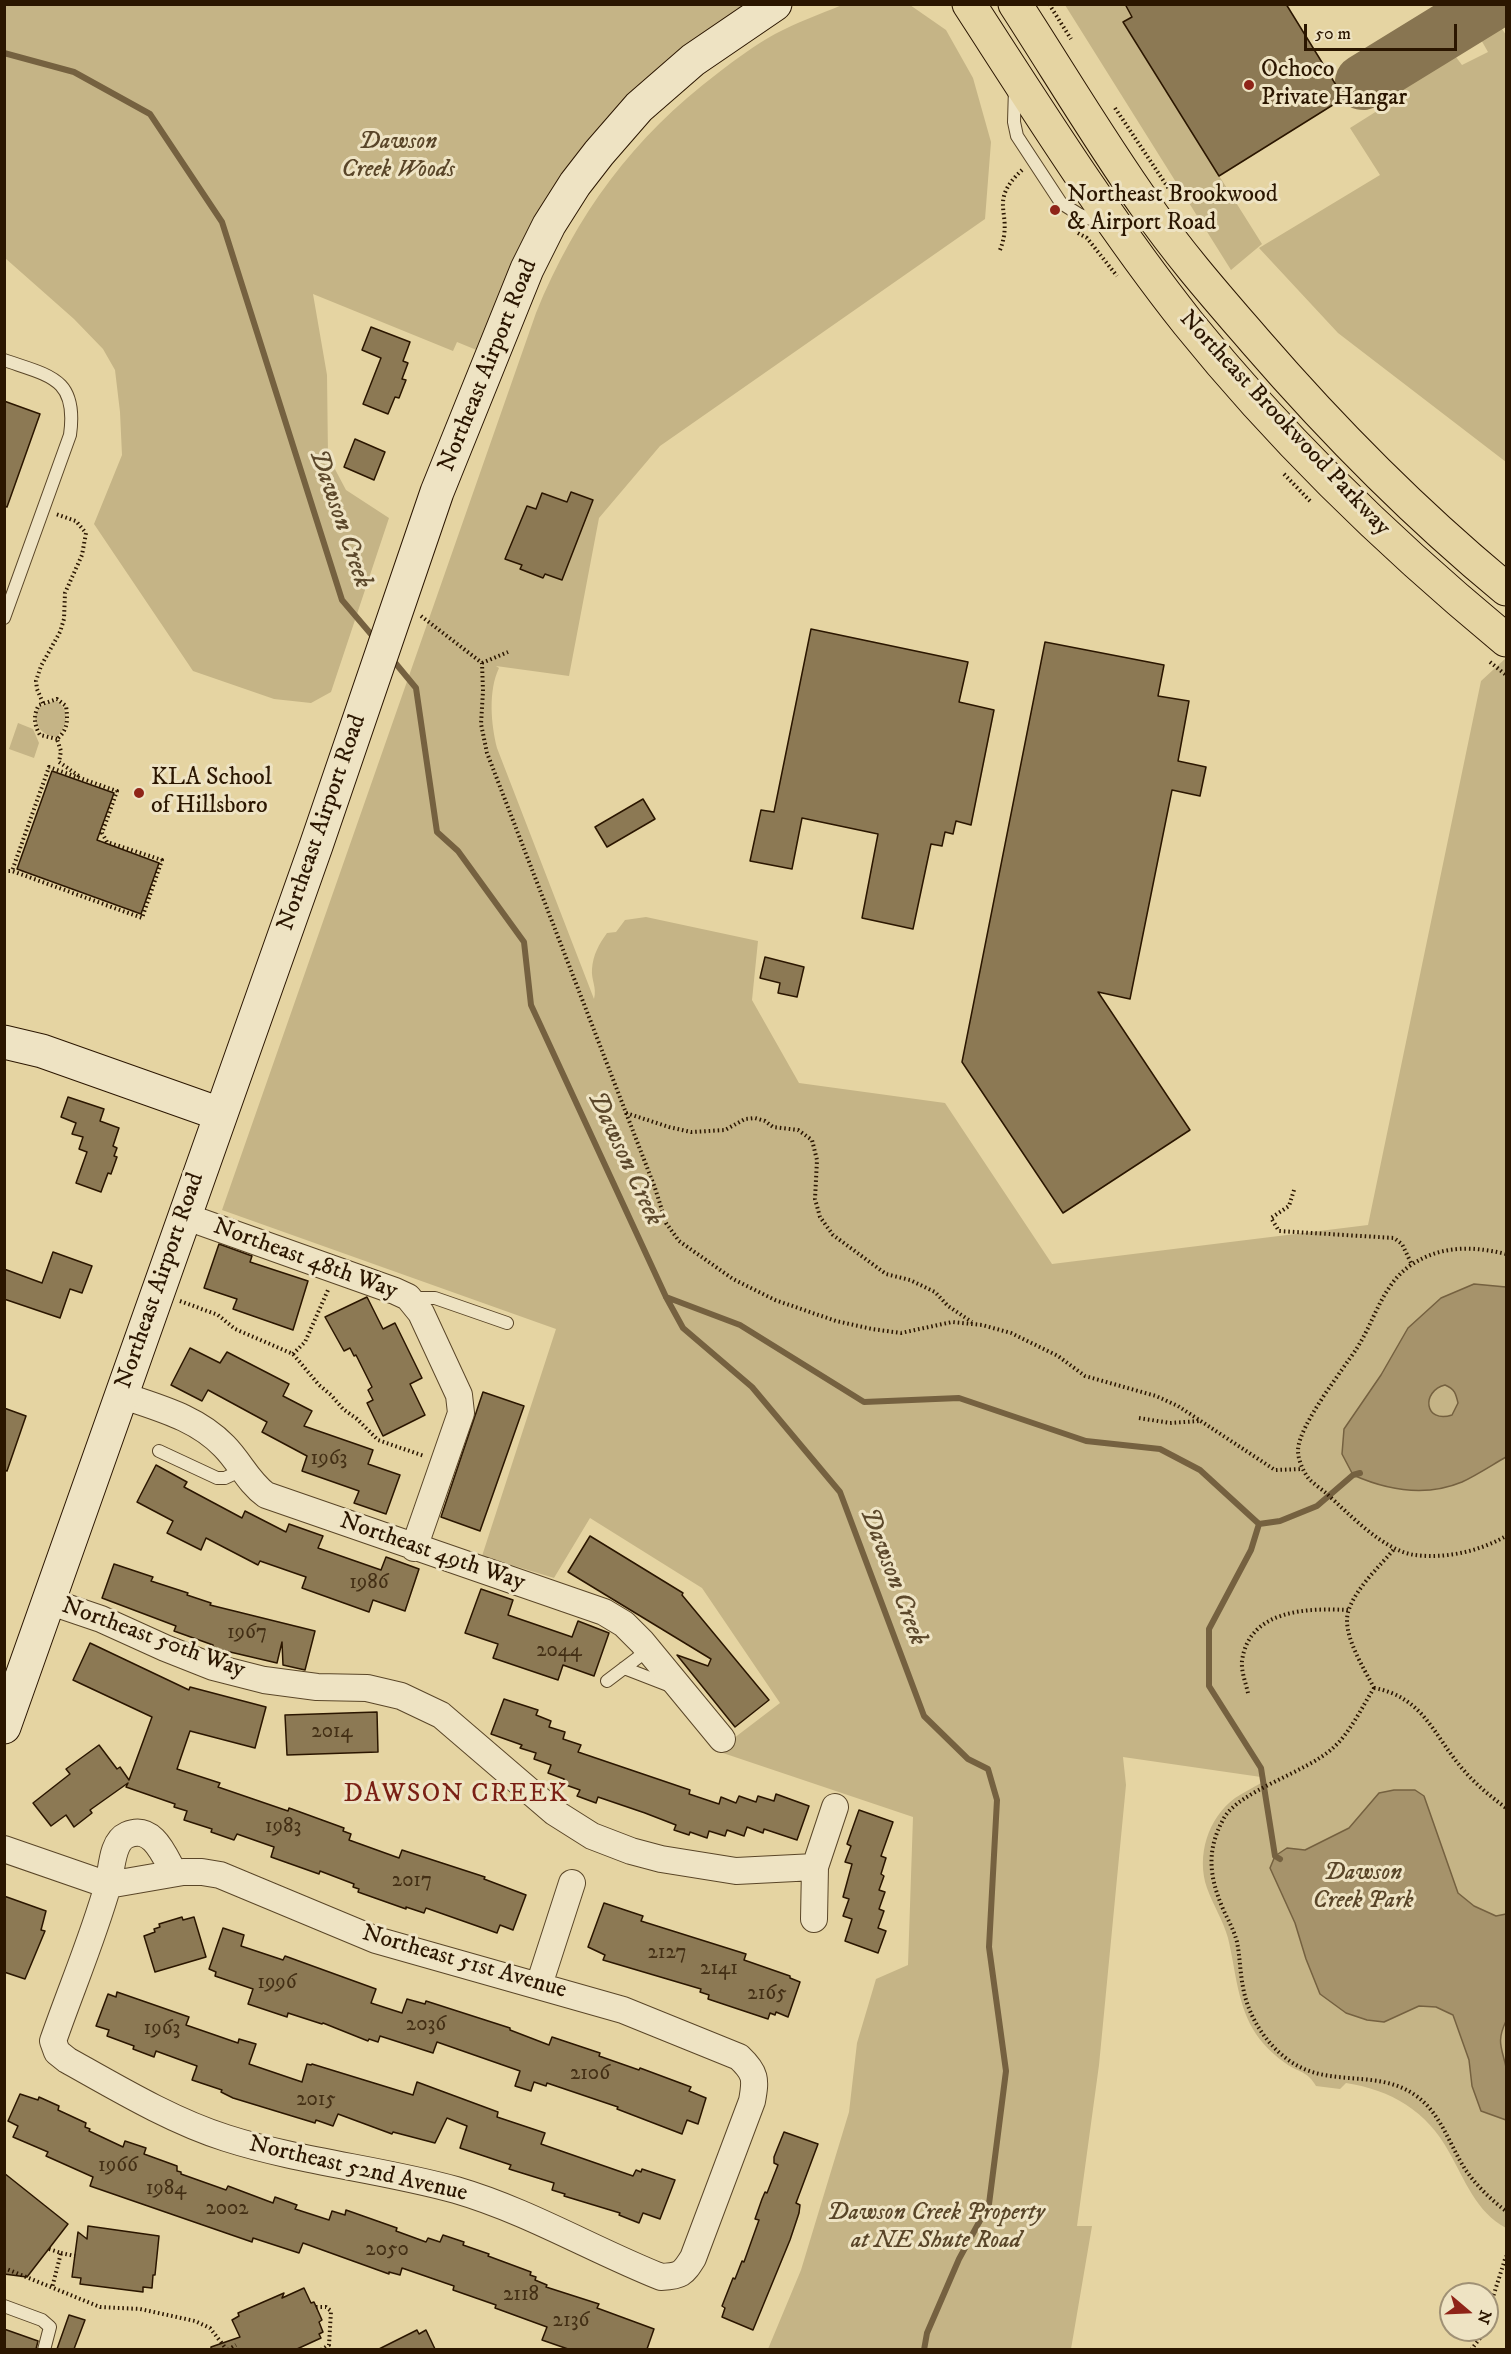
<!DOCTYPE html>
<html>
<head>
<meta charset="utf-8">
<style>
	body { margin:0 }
	#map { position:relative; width:1511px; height:2354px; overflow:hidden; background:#e5d4a2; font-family:"IM FELL DW Pica",serif }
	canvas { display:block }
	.frame { position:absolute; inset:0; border:6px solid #2b1600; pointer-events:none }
	.north { position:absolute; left:1439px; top:2282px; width:60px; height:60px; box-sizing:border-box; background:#eee3c3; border:2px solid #a09175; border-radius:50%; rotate:109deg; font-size:16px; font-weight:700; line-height:24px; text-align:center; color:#2b1600 }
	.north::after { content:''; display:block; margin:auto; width:21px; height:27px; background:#8f2418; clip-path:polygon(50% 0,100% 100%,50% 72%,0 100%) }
	.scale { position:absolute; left:1304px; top:24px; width:153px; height:27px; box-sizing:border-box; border:3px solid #2b1600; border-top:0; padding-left:8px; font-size:18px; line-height:21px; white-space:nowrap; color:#2b1600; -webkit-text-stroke:4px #eee3c3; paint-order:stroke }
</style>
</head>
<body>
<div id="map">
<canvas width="1511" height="2354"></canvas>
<div class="frame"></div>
<div class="north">N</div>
<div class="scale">50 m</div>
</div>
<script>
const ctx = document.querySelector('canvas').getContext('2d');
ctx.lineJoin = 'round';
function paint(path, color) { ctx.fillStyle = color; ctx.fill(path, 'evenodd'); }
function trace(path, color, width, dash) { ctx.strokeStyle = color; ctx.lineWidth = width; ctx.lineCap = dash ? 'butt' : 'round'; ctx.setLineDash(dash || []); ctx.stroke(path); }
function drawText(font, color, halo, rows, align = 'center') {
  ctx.font = font + ' "IM FELL DW Pica",serif'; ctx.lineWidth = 6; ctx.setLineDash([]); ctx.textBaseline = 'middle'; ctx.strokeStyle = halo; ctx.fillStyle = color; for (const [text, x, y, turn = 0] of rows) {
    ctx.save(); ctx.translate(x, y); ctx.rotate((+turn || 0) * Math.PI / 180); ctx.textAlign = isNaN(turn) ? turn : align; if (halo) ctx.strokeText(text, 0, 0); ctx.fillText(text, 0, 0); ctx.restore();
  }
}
paint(new Path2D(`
	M4 5H749L670 64 479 351 457 342 453 351 313 294 327 375 328 456 346 490 389 518 331 692 311 703 274 699 193 671 94 524 122 455 120 412 115 370 103 349 74 319 5 258Z
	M842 5H910L946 30 973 78 991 142 985 219 660 446 599 518 569 676 496 666 499 668C488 691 491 724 497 748L594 999C597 987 591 980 592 969 593 955 599 944 607 933L616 932 625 920 646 917 758 941 752 1000 799 1083 945 1103 1052 1264 1368 1225 1481 681 1506 658V2228C1476 2212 1465 2180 1449 2152 1427 2111 1391 2090 1346 2083L1340 2089 1316 2086C1308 2072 1301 2073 1288 2065 1276 2057 1264 2046 1256 2034 1237 2005 1236 1971 1228 1938 1223 1920 1213 1905 1207 1888 1196 1856 1208 1818 1235 1798 1244 1792 1254 1787 1263 1782L1261 1777 1123 1757 1126 1785 1099 2065 1077 2226H1092L1071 2349H768L801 2270 849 2112 857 2043 876 1979 908 1965 913 1817 717 1751 780 1703 702 1588 590 1518 554 1578 482 1556 556 1329 222 1210 536 313C576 215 633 137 718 73 736 59 755 45 775 34 796 23 820 14 842 5Z
	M1065 5H1125L1132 17 1123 23 1262 244 1231 270Z
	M1500 26 1506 35V462L1338 333 1259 248 1380 175 1350 128 1377 111 1402 88 1453 53 1462 65 1488 52 1480 38Z
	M57 701C70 710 68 728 56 737 39 736 27 715 42 706 46 703 52 702 57 701Z
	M18 723 33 729 39 743 34 758 9 749Z`), '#c5b486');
const water = new Path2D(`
	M1474 1284 1506 1287V1457C1492 1465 1477 1475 1462 1482 1426 1497 1387 1490 1353 1475L1342 1454 1344 1429 1381 1375 1408 1328 1441 1298ZM1445 1385C1455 1389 1456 1394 1458 1403L1452 1415C1424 1424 1421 1391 1445 1385Z
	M1394 1790H1415L1424 1796 1458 1893 1474 1906 1496 1916 1506 1914V2021C1496 2042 1502 2048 1506 2067 1510 2079 1507 2107 1506 2120L1481 2111 1472 2086 1469 2060 1453 2015 1436 2007 1419 2006 1384 2022 1367 2020 1346 2013 1320 1994 1306 1959 1295 1923 1270 1868 1275 1856 1287 1848 1305 1850 1349 1828 1379 1793Z`);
paint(water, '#a6936b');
trace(water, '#756140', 1.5);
trace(new Path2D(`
	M4 53 74 72 150 114 222 222 342 600 376 640
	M392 659 416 688 437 832 458 851 524 942 531 1005 666 1297 683 1328 752 1387 840 1492 924 1716 968 1759 988 1769 997 1800 989 1947 1006 2071 989 2204 959 2259 927 2333 924 2350
	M666 1297 740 1325 864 1402 959 1398 1086 1441 1160 1449 1200 1470 1259 1524
	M1259 1524 1251 1550 1209 1629V1686L1261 1768 1275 1856 1280 1859
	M1259 1524 1280 1521 1317 1506 1353 1475 1360 1473`), '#756140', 6);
trace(new Path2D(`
	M1363 82 1490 4`), '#887551', 56);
const building = new Path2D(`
	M1125 4H1286L1344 98 1219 176 1123 22 1132 17Z
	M371 327 410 342 403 361 408 363 402 379 406 380 399 398 395 397 388 414 363 404 381 358 362 350Z
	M4 401 40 414 7 507 4 506Z
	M355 439 385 452 374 480 344 467Z
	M571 492 593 500 562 580 545 574 543 578 520 569 522 565 505 559 527 506 536 509 542 493 567 502Z
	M811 629 968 662 959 702 994 710 971 825 956 821 953 834 945 832 942 846 931 844 913 929 862 918 878 834 802 818 792 869 750 861 761 810 774 812Z
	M1045 642 1164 665 1158 696 1189 701 1178 761 1206 767 1200 796 1172 790 1130 999 1098 992 1190 1130 1063 1213 962 1062Z
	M52 771 114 793 97 840 159 863 141 914 17 869Z
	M643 799 655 819 607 847 595 827Z
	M765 957 804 967 797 997 778 993 780 983 760 978Z
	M68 1097 104 1109 100 1121 119 1128 113 1146 117 1148 114 1156 117 1157 111 1174 108 1173 101 1192 76 1183 87 1152 79 1149 83 1137 72 1134 76 1123 61 1117Z
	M219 1244 252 1256 250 1262 308 1281 293 1330 233 1309 237 1299 204 1288Z
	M53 1252 92 1266 82 1293 70 1289 60 1318 4 1299V1269L42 1283Z
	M367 1297 383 1329 395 1323 422 1378 410 1384 425 1415 383 1436 367 1403 373 1400 368 1390 372 1387 356 1355 354 1356 350 1348 344 1351 325 1317Z
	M190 1348 220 1363 227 1352 289 1384 283 1396 312 1411 304 1426 373 1450 368 1464 400 1475 386 1514 354 1503 359 1491 302 1471 307 1456 262 1432 267 1422 208 1390 202 1401 171 1385Z
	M483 1392 524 1406 480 1531 441 1517Z
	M4 1408 26 1416 7 1471 4 1470Z
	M156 1465 187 1482 184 1487 242 1518 245 1511 286 1532 289 1524 323 1536 318 1548 381 1570 386 1557 419 1569 405 1611 373 1600 369 1612 302 1588 306 1577 260 1561 258 1565 206 1538 201 1550 167 1533 173 1521 137 1502Z
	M590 1536 683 1593 682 1595 769 1700 735 1727 677 1655 708 1666 711 1659 568 1572Z
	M114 1564 153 1577 151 1581 188 1593 187 1595 211 1603 210 1605 315 1631 305 1670 283 1665 282 1642 277 1663 213 1648V1645L174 1631 176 1626 102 1598Z
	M481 1589 513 1600 508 1615 572 1637 578 1621 609 1633 594 1676 563 1665 558 1680 493 1658 498 1644 465 1633Z
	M90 1643 189 1690 190 1687 266 1707 255 1748 190 1731 177 1769 220 1783 218 1787 288 1811 289 1808 344 1828 343 1831 351 1834 349 1840 399 1858 402 1850 485 1877 484 1879 526 1895 513 1930 500 1925 497 1933 426 1908 424 1913 406 1907V1909L358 1892 359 1889 353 1887 354 1884 320 1871 319 1874 271 1857 274 1847 237 1834 234 1840 211 1832 212 1829 184 1820 187 1811 174 1807 175 1804 126 1787 128 1783 90 1810 92 1813 74 1827 66 1815 51 1826 33 1803 70 1774 66 1769 99 1745 117 1769 120 1767 129 1780 152 1717 73 1680Z
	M504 1699 538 1710 536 1715 551 1721 549 1727 565 1732 563 1739 581 1745 578 1752 690 1790 689 1794 719 1804 721 1797 736 1803 739 1796 756 1802 758 1796 774 1801 776 1794 809 1806 797 1840 764 1829 763 1833 747 1827 744 1836 727 1830 725 1836 709 1831 707 1838 690 1832 689 1835 674 1830 676 1825 645 1813 598 1797 596 1803 577 1796 580 1790 563 1784 564 1779 548 1773 551 1765 534 1759 536 1753 520 1748 522 1745 491 1734Z
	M377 1712 378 1752 287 1755 285 1715Z
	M859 1810 893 1822 881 1856 886 1858 881 1874 884 1876 879 1890 885 1892 879 1909 884 1911 878 1928 886 1931 878 1953 845 1941 852 1919 843 1916 849 1899 843 1897 852 1864 845 1862 851 1846 847 1844Z
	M4 1896 46 1911 41 1930 45 1931 25 1979 4 1972Z
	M604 1903 643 1916 641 1921 746 1954 744 1960 790 1976V1978L800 1982 788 2017 776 2012 775 2015 770 2013 768 2019 708 1999 709 1995 700 1992 701 1989 603 1960 605 1955 588 1947Z
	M182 1917 183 1920 194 1917 206 1957 155 1972 144 1936 155 1932 154 1929 160 1927 159 1924Z
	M223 1928 244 1935 241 1946 283 1960 285 1956 376 1989 371 2003 402 2013 407 1999 425 2004 426 2001 510 2028V2030L549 2045 552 2037 600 2053 599 2056 639 2070 640 2068 691 2087 689 2091 706 2098 698 2124 687 2120 682 2134 617 2109 618 2107 547 2083 546 2086 534 2082 531 2091 515 2086 520 2071 437 2042 433 2053 380 2036 378 2042 369 2039 368 2041 323 2023 322 2024 288 2013 287 2017 248 2004 253 1989 215 1976 216 1972 209 1969Z
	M117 1992 189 2017 186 2025 238 2043 239 2039 256 2044 249 2064 302 2082 307 2064 311 2065 312 2064 413 2095 417 2082 498 2112 497 2117 545 2133 541 2144 633 2176 636 2170 641 2172 642 2169 675 2180 660 2219 643 2213 639 2223 619 2215 620 2213 564 2196 565 2194 552 2190 554 2183 509 2169 511 2165 460 2148 467 2126 447 2118 435 2143 393 2132 392 2134 338 2114 333 2126 316 2120 315 2123 233 2098 221 2092 222 2090 192 2080 197 2066 156 2051 154 2057 133 2049 134 2046 107 2036 109 2030 96 2026 108 1994 116 1997Z
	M20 2094 38 2100 39 2097 59 2106 58 2110 86 2123 85 2127 90 2129 89 2131 123 2147 125 2141 146 2148 144 2154 177 2166V2171L181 2172V2174L226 2190 228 2186 273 2203 275 2197 297 2205 295 2209 329 2220 332 2211 345 2215 346 2210 397 2228 396 2231 426 2242 428 2238 440 2242 443 2235 464 2242 463 2245 489 2254 488 2256 531 2272 530 2275 536 2277 535 2280 547 2285 546 2287 599 2304 597 2308 654 2329 647 2349H568L542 2340 547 2327 495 2308 496 2305 453 2290 454 2286 402 2268 400 2275 389 2272V2274L303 2243 299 2253 253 2238 252 2242 90 2186 93 2177 46 2156 48 2152 13 2137 18 2126 8 2121Z
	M784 2132 818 2144 796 2203 800 2205 799 2213 790 2240 753 2330 722 2317 725 2308 722 2306 733 2278 735 2279 742 2261 744 2262 759 2220 755 2219 762 2199 765 2192 767 2193 778 2165 774 2163V2157Z
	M4 2173 68 2224 27 2277 4 2274Z
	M88 2226 159 2236 155 2275H153L152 2288 143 2287V2292L80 2284 81 2278 72 2277 78 2232 87 2239Z
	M304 2288 311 2303 314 2302 322 2320 319 2322 323 2332 319 2334 321 2338 297 2349H211V2347L240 2337 232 2320 239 2316 238 2313 284 2293 282 2298Z
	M69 2315 85 2320 74 2349H57Z
	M4 2329 38 2341 36 2349H4Z
	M417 2330 419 2334 426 2330 435 2349H379Z`);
paint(building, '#8c7954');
trace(building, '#2b1600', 1.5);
const lane = new Path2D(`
	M1015 88 1014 122 1017 136 1061 203 1080 215 1105 224
	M4 360C50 376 78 378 70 435L4 618
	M410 1298H435L507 1323
	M159 1451 217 1478H225L242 1470
	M624 1668 673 1687
	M607 1681 648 1650
	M4 2306 42 2320 50 2327 44 2350`);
const street = new Path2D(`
	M184 1216 395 1291 408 1297 421 1313 459 1395 461 1413 414 1548
	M121 1395C158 1408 196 1417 224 1446 240 1462 248 1482 266 1495L604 1612 624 1624 642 1642 722 1739
	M48 1601 101 1619 165 1648 213 1667 264 1680 317 1687 367 1688 401 1696 441 1715 554 1812 592 1836 631 1851 661 1859 736 1871 815 1867 814 1919
	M4 1849 108 1885 183 1872H202L220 1875 376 1940 623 2010 739 2057C756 2073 756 2079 752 2101L693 2258C683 2274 681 2276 661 2277 593 2250 528 2211 456 2190 381 2169 301 2162 226 2138 172 2121 117 2088 67 2060L57 2052 53 2041C71 1989 93 1938 108 1885 112 1871 111 1842 127 1835 153 1824 164 1855 174 1873
	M815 1867 835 1807
	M539 1985 572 1883`);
const secondary = new Path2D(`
	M4 1042 42 1051 220 1114
	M4 1727 316 846 437 492 527 269 549 225 575 184 599 153 639 107 693 60 775 4`);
const primary = new Path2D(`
	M969 4C1039 112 1108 222 1188 323 1282 440 1391 545 1506 640
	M1015 4C1059 72 1100 141 1146 206 1179 254 1217 297 1255 341 1332 430 1415 514 1506 589`);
trace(lane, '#5a4628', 14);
trace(street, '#5a4628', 28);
trace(secondary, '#2b1600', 35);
trace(primary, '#2b1600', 35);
trace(new Path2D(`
	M1049 4 1071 39
	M1115 108 1169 189
	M1078 233 1087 238 1117 276
	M1000 250C1015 212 986 204 1022 170
	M1284 474 1310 501
	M421 616 482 663 483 691 481 724 487 753 655 1188 666 1223 679 1241 733 1279 775 1300 836 1321 872 1329 901 1333 952 1322 982 1325 1011 1333 1058 1356 1085 1376 1156 1396 1178 1406 1275 1470 1303 1469
	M1490 662 1506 675
	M482 663 508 652
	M43 703 37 689 36 681 41 666 60 632 64 619 65 593 82 555 86 533 76 521 56 514
	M57 739 40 735C34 725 33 715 39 705L57 699 66 706C68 720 68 730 57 739L61 751 59 762 79 776
	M4 871H12L142 918 162 860 107 842 102 833 117 791 49 767 12 871
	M626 1113 669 1127 691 1132 725 1130 745 1119 755 1118 765 1121 773 1127 798 1130 812 1140 817 1160 815 1199 820 1217 833 1235 886 1274 910 1280 935 1292 948 1306 972 1322
	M1294 1190 1289 1206 1271 1218 1279 1231 1394 1238 1402 1244 1412 1265
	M1506 1254C1473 1246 1441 1245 1411 1265 1382 1285 1375 1320 1357 1348 1342 1371 1299 1425 1298 1450 1298 1460 1303 1471 1309 1479 1314 1484 1321 1489 1326 1493 1349 1514 1384 1551 1415 1555 1446 1559 1480 1551 1506 1536
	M180 1301 218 1315 235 1329 293 1354 319 1385 331 1395 343 1409 357 1419 378 1440 424 1456
	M293 1354 305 1342 328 1290
	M1139 1418 1170 1423 1199 1421
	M1374 1688C1362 1707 1350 1733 1333 1748 1307 1772 1239 1791 1224 1818 1206 1850 1209 1876 1223 1909 1228 1920 1234 1930 1237 1942 1240 1957 1240 1972 1243 1987 1248 2018 1270 2051 1298 2066 1335 2086 1379 2070 1415 2095 1441 2113 1449 2144 1465 2169 1476 2185 1491 2200 1506 2211
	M1374 1688C1423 1697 1433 1734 1461 1767 1474 1783 1490 1796 1506 1808
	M1374 1688C1364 1668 1340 1632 1349 1609 1357 1587 1380 1566 1395 1548
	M1248 1693C1246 1684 1241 1671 1242 1661 1249 1609 1308 1608 1348 1610
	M49 2249 61 2253 52 2288
	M61 2253 75 2256
	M4 2268 100 2307 140 2309 195 2321 210 2328 227 2350
	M316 2307H326L331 2311 329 2345 321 2350
	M1487 2326 1493 2297 1506 2256
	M228 2350 236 2345
	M1471 2350 1486 2330`), '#2b1600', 4, [1.5, 3]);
trace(lane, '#eee3c3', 12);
trace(street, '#eee3c3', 26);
trace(secondary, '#eee3c3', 33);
trace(primary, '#e5d4a2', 33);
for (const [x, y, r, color] of [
	[1249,85,6,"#8f2418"],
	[1055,210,6,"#8f2418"],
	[139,793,6,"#8f2418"]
]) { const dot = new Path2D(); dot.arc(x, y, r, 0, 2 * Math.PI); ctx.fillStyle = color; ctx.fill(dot); trace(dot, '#eee3c3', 2); }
drawText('21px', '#432f15', null, [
	["1963",329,1460],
	["1986",369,1584],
	["1967",247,1634],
	["2044",559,1652],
	["2014",332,1733],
	["1983",283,1828],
	["2017",412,1882],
	["2127",667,1954],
	["2141",719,1970],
	["1996",277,1984],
	["2165",767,1995],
	["2036",426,2026],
	["1963",162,2030],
	["2106",590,2075],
	["2015",316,2101],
	["1966",118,2167],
	["1984",166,2190],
	["2002",227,2210],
	["2050",387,2251],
	["2118",521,2296],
	["2136",571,2322]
]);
drawText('24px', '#2b1600', '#eee3c3', [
	["Ochoco",1261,71],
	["Private Hangar",1261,99],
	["Northeast Brookwood",1067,196],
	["& Airport Road",1067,224],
	["KLA School",151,779],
	["of Hillsboro",151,807]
], 'left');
drawText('italic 24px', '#594528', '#eee3c3', [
	["Dawson",398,143],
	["Creek Woods",398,171],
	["Dawson",1363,1874],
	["Creek Park",1363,1902],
	["Dawson Creek Property",936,2214],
	["at NE Shute Road",936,2242]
]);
drawText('24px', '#2b1600', '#eee3c3', [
	["Northeast Airport Road",489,366,-68],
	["Northeast Brookwood Parkway",1284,424,47],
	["Northeast Airport Road",323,823,-71],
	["Northeast 48th Way",305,1260,20],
	["Northeast Airport Road",161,1281,-71],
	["Northeast 49th Way",432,1553,19],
	["Northeast 50th Way",153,1639,20],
	["Northeast 51st Avenue",464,1963,16],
	["Northeast 52nd Avenue",358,2170,13]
]);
drawText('italic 26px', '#5c482b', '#eee3c3', [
	["Dawson Creek",339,519,71],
	["Dawson Creek",624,1159,65],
	["Dawson Creek",892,1577,69]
]);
ctx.letterSpacing = '1.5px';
drawText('26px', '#7a1f14', '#eee3c3', [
	["DAWSON CREEK",456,1796]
]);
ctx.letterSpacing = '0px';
</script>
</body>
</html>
